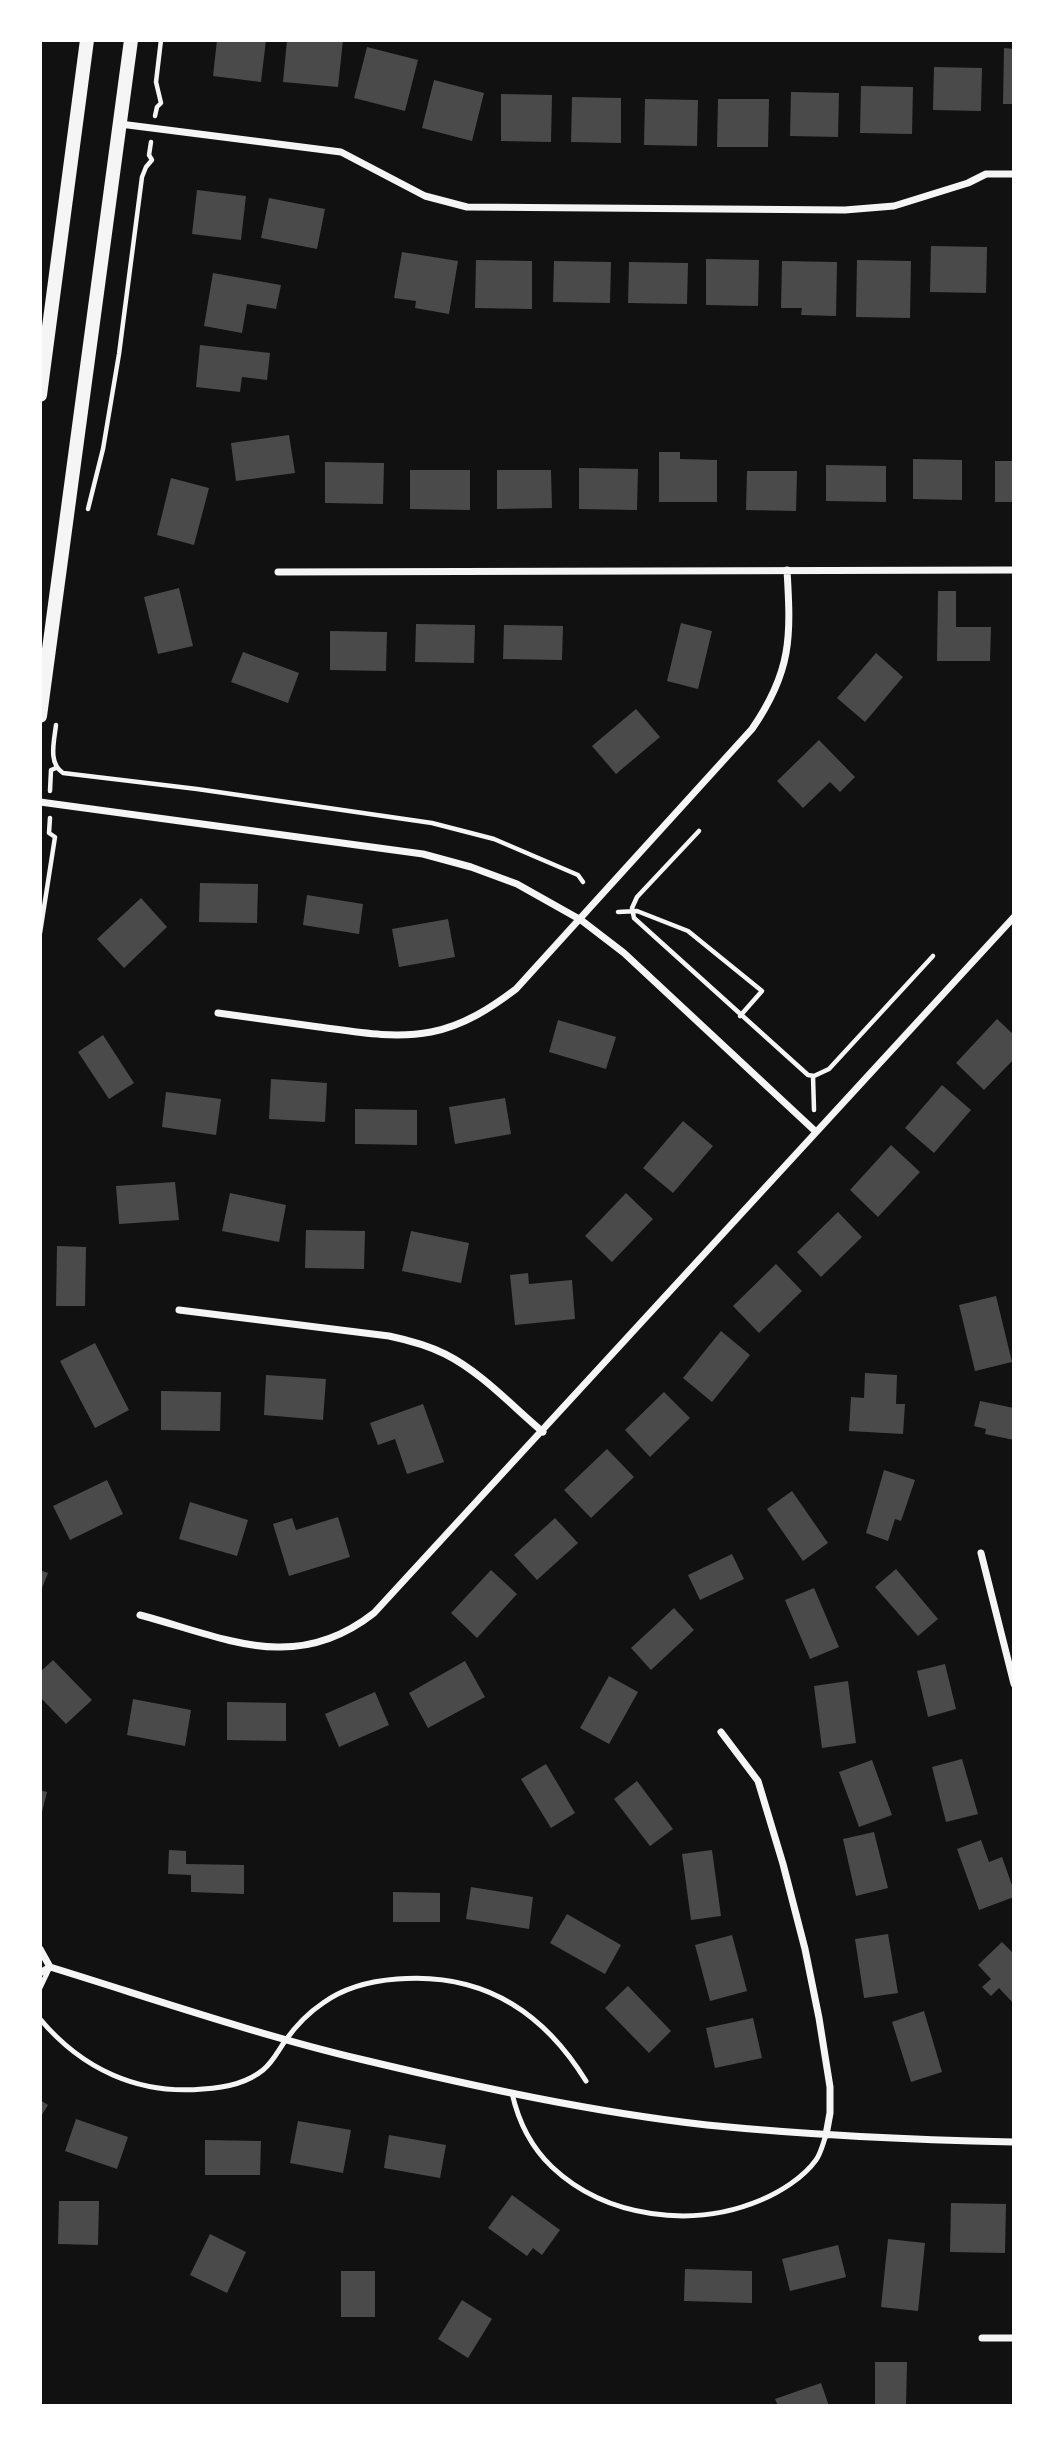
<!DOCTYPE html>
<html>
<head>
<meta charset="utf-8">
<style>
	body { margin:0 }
	#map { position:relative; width:1054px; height:2446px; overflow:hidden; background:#111; font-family:"IBM Plex Serif",serif }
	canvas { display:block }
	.frame { position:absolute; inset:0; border:42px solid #fff; pointer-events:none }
</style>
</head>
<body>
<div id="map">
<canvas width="1054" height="2446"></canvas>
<div class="frame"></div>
</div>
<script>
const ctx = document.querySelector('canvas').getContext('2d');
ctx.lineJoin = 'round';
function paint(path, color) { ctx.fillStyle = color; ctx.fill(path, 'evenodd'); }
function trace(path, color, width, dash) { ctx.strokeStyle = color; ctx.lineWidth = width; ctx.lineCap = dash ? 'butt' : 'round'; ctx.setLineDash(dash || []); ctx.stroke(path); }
paint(new Path2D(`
	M217 40H266L261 82 213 76Z
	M287 40H343L338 87 283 82Z
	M367 47 418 60 405 111 354 98Z
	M1004 48 1014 49V104H1003Z
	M934 67 982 68 981 111 933 110Z
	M434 80 484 93 472 141 422 128Z
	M861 86 913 87 912 134 860 133Z
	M791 92 839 93 838 137 790 136Z
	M501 94 552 95 551 142 501 141Z
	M572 97 621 98V143L571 142Z
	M645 99 698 100 697 146 644 145Z
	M718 99H769L768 147H717Z
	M197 190 246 196 241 240 192 234Z
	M269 198 325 209 317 249 261 238Z
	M931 246 987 247 986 293 930 292Z
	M402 252 458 261 449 314 415 308 416 301 394 298Z
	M706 259 759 260 758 306 706 305Z
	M476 260 532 261V309L475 308Z
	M857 260 911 261 910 318 856 317Z
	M554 261 611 262 610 303 553 302Z
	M782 261 837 262 836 316 801 315 802 308H781Z
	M629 262 688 263 687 304 628 303Z
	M213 273 281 285 276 309 247 304 242 333 204 326Z
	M200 345 270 353 267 380 242 377 240 392 196 387Z
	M289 435 295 473 236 481 231 443Z
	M659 452H680V459L717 460V502H659Z
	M913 459 962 460V500L913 499Z
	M995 461H1014V502H995Z
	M325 462 384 463 383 504 325 503Z
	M826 465 886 466V502L826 501Z
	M579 468 638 469 637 510 579 509Z
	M410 470H470V510L410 509Z
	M497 470H551L552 508 497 509Z
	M747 471H797L796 511 746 510Z
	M171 478 209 488 194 545 157 535Z
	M179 588 193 646 158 654 144 597Z
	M938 591H956V627H991L990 661H937Z
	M681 623 712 631 698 689 667 681Z
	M416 624 475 625 474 663 415 662Z
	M504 625 563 626 562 660 503 659Z
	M330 631 387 632 386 671 330 670Z
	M243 652 299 673 288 703 231 682Z
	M876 653 903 677 865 722 837 698Z
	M636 709 660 737 616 774 592 746Z
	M819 740 855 777 840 792 830 782 803 808 777 781Z
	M200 883 258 884 257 923 199 922Z
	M307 895 363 904 359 934 303 925Z
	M141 898 167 927 124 968 97 939Z
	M448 919 455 957 399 967 392 929Z
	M997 1019 1014 1035V1059L984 1090 956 1063Z
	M558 1020 616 1037 606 1069 549 1052Z
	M103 1035 134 1083 109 1099 78 1052Z
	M271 1079 327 1083 325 1122 269 1119Z
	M942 1085 971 1110 934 1153 905 1128Z
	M166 1092 221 1099 216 1135 162 1127Z
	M505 1098 511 1134 455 1144 449 1107Z
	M355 1109 417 1110V1145L355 1144Z
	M683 1121 713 1146 673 1193 643 1168Z
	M891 1145 920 1172 878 1217 850 1190Z
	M175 1182 179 1220 119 1224 116 1186Z
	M230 1193 286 1205 279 1242 222 1231Z
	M626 1193 653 1219 612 1262 585 1236Z
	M838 1212 862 1237 821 1277 797 1252Z
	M306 1230 365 1231 364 1269 305 1268Z
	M411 1231 469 1243 461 1283 402 1271Z
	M57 1246 86 1247 85 1306H56Z
	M776 1264 802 1291 759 1333 733 1306Z
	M528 1273 529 1284 572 1280 575 1319 515 1325 510 1275Z
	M996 1296 1012 1362 975 1371 959 1305Z
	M721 1331 750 1355 712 1402 683 1378Z
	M95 1343 129 1410 95 1428 60 1361Z
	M865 1373 897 1375 896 1404H905L903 1434 849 1431 851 1397 864 1398Z
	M266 1375 326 1379 323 1420 264 1415Z
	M161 1391 221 1392 220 1431 161 1430Z
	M664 1392 690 1418 650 1457 625 1430Z
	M980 1401 1014 1408V1440L985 1434 986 1429 974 1426Z
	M423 1404 444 1462 407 1474 395 1439 378 1445 370 1423Z
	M607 1449 634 1477 591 1518 564 1490Z
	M884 1470 915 1480 901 1521 895 1519 888 1541 866 1533Z
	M107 1480 123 1514 70 1540 53 1506Z
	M792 1491 828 1543 803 1561 767 1509Z
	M190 1502 248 1520 237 1556 179 1539Z
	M338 1517 350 1557 289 1576 273 1524 292 1518 296 1530Z
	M555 1518 578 1543 537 1580 514 1555Z
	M732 1554 744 1579 700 1600 688 1575Z
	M896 1569 938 1619 918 1636 875 1587Z
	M40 1570 48 1573 40 1593Z
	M491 1570 517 1594 477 1638 451 1613Z
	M814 1588 839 1647 810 1659 785 1600Z
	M674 1608 694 1630 651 1670 631 1648Z
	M53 1660 92 1700 66 1724 40 1697V1672Z
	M465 1661 485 1697 428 1728 409 1693Z
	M945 1664 956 1709 928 1717 917 1671Z
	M609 1676 638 1692 609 1744 580 1728Z
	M848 1681 856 1743 822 1748 814 1686Z
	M375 1692 389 1725 339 1747 325 1714Z
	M133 1699 191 1710 185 1746 127 1735Z
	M227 1702 286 1703V1741L227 1740Z
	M962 1759 978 1814 946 1822 932 1767Z
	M872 1760 892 1815 859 1827 839 1772Z
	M546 1764 575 1813 551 1828 521 1779Z
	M637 1781 673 1829 650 1846 614 1799Z
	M40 1790 47 1792 41 1816H40Z
	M874 1832 888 1888 856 1896 843 1839Z
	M981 1840 989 1862 1002 1857 1014 1891V1897L979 1910 957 1849Z
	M169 1850 186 1851V1864L244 1865V1894L191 1892V1875L168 1874Z
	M712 1850 721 1916 691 1920 682 1854Z
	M471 1887 533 1897 529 1929 466 1919Z
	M393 1892 440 1893V1922H393Z
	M567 1914 621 1945 605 1974 550 1943Z
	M888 1934 898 1993 864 1998 855 1939Z
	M732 1935 747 1991 710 2001 695 1945Z
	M1002 1942 1014 1954V2004L999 1988 991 1996 982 1987 991 1979 978 1965Z
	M628 1986 671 2031 649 2053 605 2008Z
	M924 2011 942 2072 911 2082 892 2022Z
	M753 2018 762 2058 715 2068 706 2028Z
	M40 2100 48 2105 40 2118Z
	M76 2119 128 2137 117 2169 65 2151Z
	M298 2121 351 2130 343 2173 290 2163Z
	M389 2135 446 2145 440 2178 384 2168Z
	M205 2140 261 2141 260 2175H205Z
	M512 2195 560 2230 542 2255 533 2248 527 2256 488 2228Z
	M59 2201H99L98 2245 58 2244Z
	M951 2203 1006 2204 1005 2253 950 2252Z
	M210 2234 246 2252 227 2293 190 2275Z
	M888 2239 925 2243 918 2311 881 2307Z
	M838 2245 846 2277 790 2291 782 2259Z
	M685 2269 752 2271V2303L684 2301Z
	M341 2271H375V2317H341Z
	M462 2300 492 2319 468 2358 438 2339Z
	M875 2362H907L906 2406H875Z
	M821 2383 829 2406H778L775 2399Z`), '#4a4a4a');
trace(new Path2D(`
	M155 116 157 107 161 103 156 82 161 40
	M88 509 103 449 119 354 142 177 146 167 152 160 149 155 151 142
	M56 725C54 742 48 763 63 773L197 789 432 823 494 839 578 875 583 882
	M50 791 51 770 56 768
	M699 831 637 897 632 908 634 918 808 1075 814 1076 829 1069 933 956
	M618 912 637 911 688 931 762 991 740 1016
	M40 933 55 837 49 833 50 818
	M813 1076 814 1110`), '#f5f5f5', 4.5);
trace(new Path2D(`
	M40 1988 50 1967
	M40 2019C82 2069 138 2095 203 2089 223 2088 247 2083 263 2070 273 2062 278 2051 285 2041 295 2027 308 2013 323 2003 345 1987 370 1981 397 1979 481 1972 543 2011 586 2081
	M512 2093C518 2120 531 2147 552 2167 606 2218 693 2229 761 2200 780 2192 803 2178 816 2160 821 2153 823 2143 826 2135`), '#f5f5f5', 5);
trace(new Path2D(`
	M120 124 341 152 425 196 467 207 845 210 894 206 968 183 986 174H1014
	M278 572 1014 570
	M40 802 423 854 471 867 517 884 581 920 624 953 815 1131
	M218 1013C252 1018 285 1022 319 1027 356 1032 394 1039 431 1032 463 1026 491 1008 516 989L752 729C792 671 791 637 787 570
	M179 1310 389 1336C408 1340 427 1345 445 1354 481 1372 512 1406 543 1432
	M981 1553 1014 1684
	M140 1615C226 1638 295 1675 374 1613L1014 917
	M721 1732 758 1781 783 1864 805 1949 819 2018 830 2087V2113L826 2135
	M40 1949 50 1967C154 1999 258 2035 364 2060 477 2087 592 2112 707 2125 809 2135 911 2140 1014 2142
	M40 1973 50 1967
	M982 2338H1014`), '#f5f5f5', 7);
trace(new Path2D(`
	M40 395 87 40
	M40 716 131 40`), '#f5f5f5', 14);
</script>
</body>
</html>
